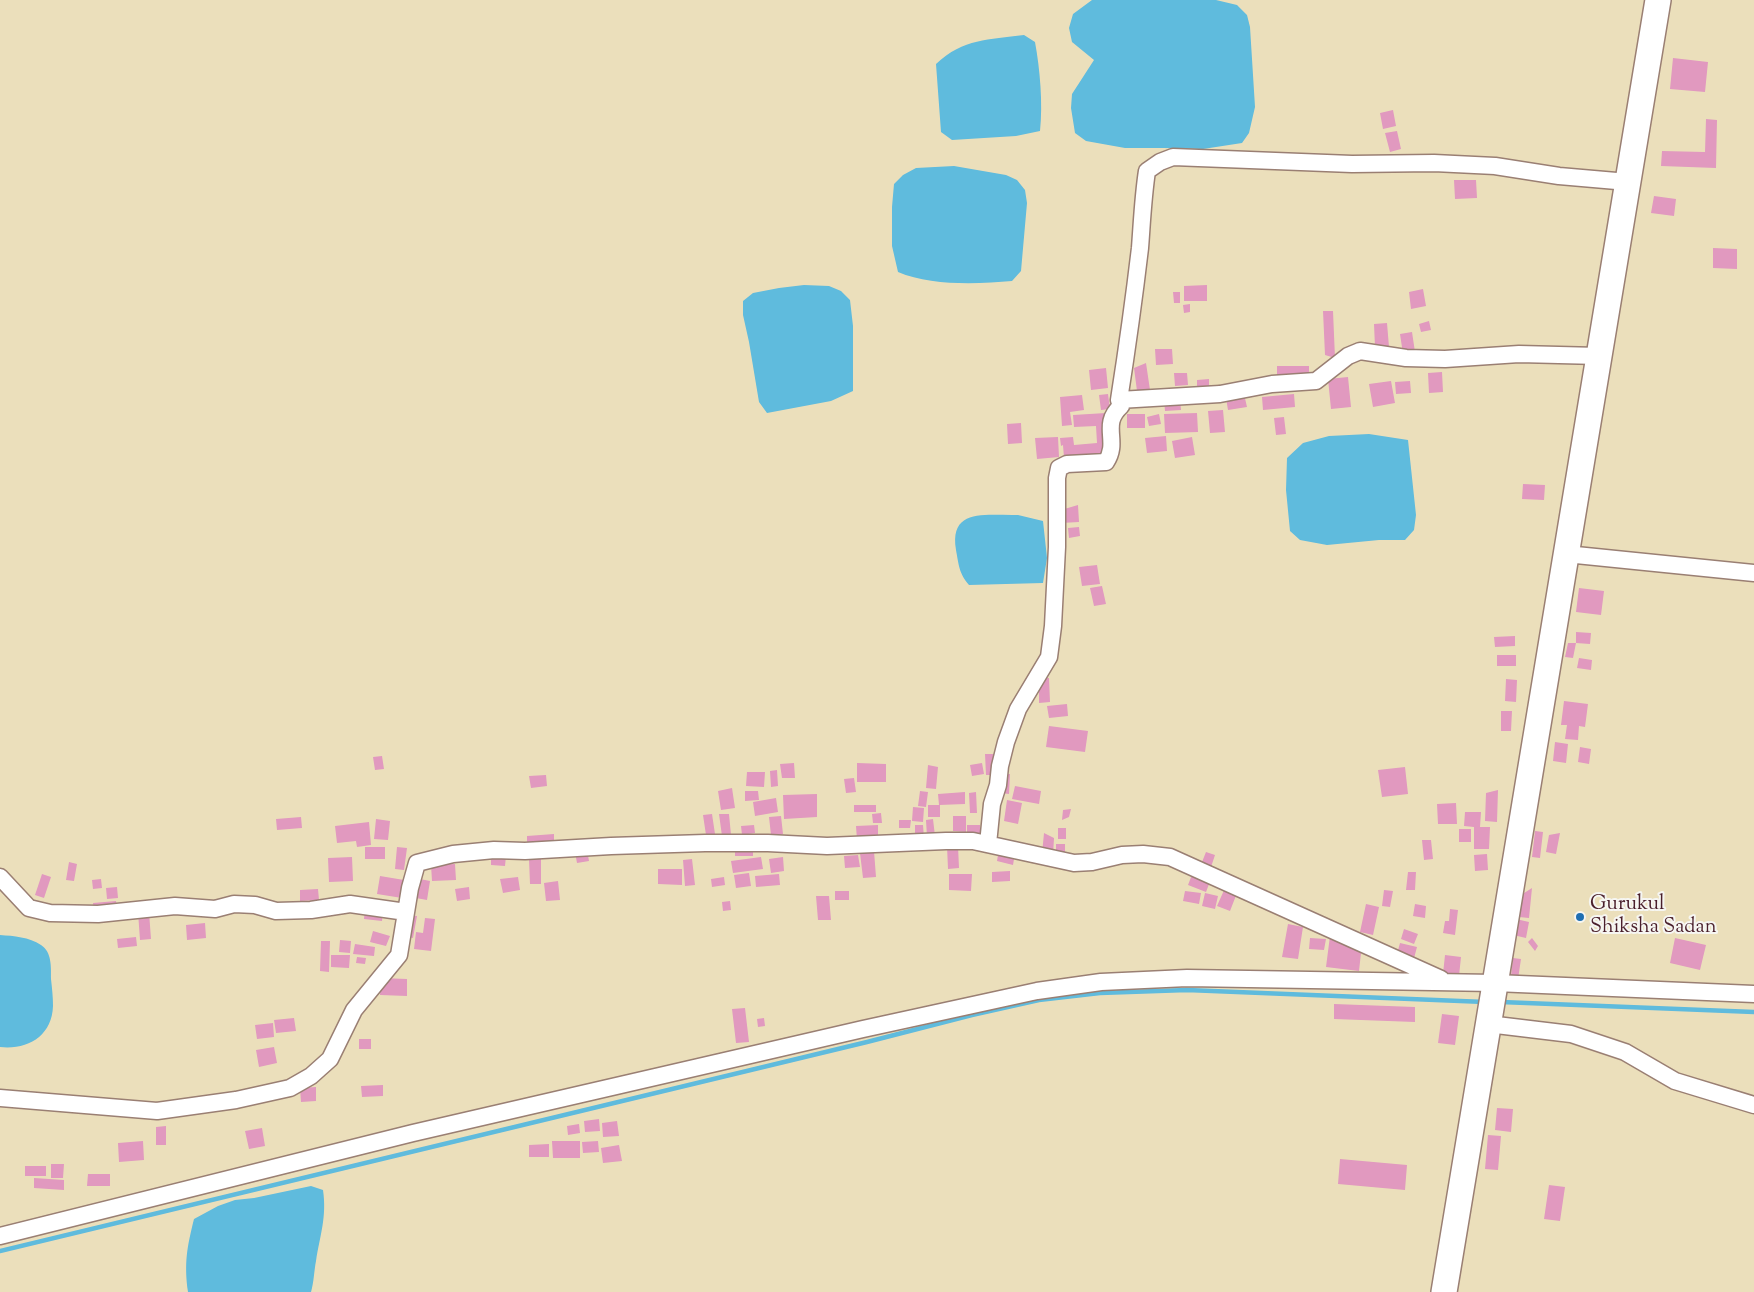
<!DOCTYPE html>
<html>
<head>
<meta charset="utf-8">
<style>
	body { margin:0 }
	canvas { display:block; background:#ebdfbb }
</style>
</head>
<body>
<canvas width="1754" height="1292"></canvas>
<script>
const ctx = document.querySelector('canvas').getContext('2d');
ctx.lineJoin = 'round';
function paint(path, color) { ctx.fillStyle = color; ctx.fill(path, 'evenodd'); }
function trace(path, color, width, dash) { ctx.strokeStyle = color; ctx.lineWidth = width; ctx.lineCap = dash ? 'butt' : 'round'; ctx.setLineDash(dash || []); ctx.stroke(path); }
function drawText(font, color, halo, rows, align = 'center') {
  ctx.font = font + ' "Sorts Mill Goudy",serif'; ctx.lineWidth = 4; ctx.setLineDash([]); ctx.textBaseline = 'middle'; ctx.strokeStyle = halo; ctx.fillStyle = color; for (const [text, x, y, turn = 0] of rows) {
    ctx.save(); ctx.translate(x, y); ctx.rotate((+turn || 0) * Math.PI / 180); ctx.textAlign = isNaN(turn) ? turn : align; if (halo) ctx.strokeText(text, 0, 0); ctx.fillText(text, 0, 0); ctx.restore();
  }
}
paint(new Path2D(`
	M1092 0H1216L1237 5 1247 15 1250 27 1255 107 1249 133 1242 143 1203 149 1164 148H1125L1086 141 1075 133 1071 108 1072 94 1094 60 1072 42 1069 28 1073 14Z
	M1024 35 1035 42C1040 69 1043 104 1040 131L1016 136 952 140 941 132 936 64C964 38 988 40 1024 35Z
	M954 166 1006 175 1017 180 1025 190 1027 203 1021 271 1012 281C978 284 930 286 898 272L892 246V207L894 184 903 175 916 168Z
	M804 285 829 286 841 291 850 300 853 326V391L831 401 767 413 759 402 749 342 743 315V301L753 293 779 288Z
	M1369 434 1408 440 1416 515 1414 530 1405 540H1379L1327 545 1300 540 1290 531 1286 490 1287 458 1303 443 1329 436Z
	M1018 515 1043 521 1047 558 1043 583 969 585C959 573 959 566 956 550 949 507 987 516 1018 515Z
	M0 935C14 936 29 937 41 945 52 952 51 967 51 979 52 988 53 997 53 1006 52 1036 28 1050 0 1047Z
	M311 1186 323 1190C327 1217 320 1235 316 1261 314 1271 314 1282 311 1292H188C184 1263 187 1247 194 1219L218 1206 235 1200 254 1198Z`), '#5fbbdd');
trace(new Path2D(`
	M1501 1002 1754 1012
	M0 1251 867 1042 972 1015 1039 1000 1100 993 1187 990 1485 1002`), '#5fbbdd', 4.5);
paint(new Path2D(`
	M1673 58 1708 62 1705 92 1670 89Z
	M1393 110 1396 126 1383 129 1380 113Z
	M1706 119 1717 120 1716 168 1661 166 1662 151 1705 152Z
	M1397 131 1401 149 1390 152 1385 133Z
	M1454 180H1476L1477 198 1455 199Z
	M1654 196 1676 199 1674 216 1651 213Z
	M1713 248 1737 249V269L1713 268Z
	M1207 285V301H1184V286Z
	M1423 289 1426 306 1411 309 1409 292Z
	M1173 292H1180V303H1174Z
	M1190 304V312L1184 313 1183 305Z
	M1323 311H1333L1335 358 1325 355Z
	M1429 321 1431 330 1421 332 1419 324Z
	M1387 323 1389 347H1375L1374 324Z
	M1412 332 1415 352 1403 354 1400 334Z
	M1155 349H1172L1173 364 1156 365Z
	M1146 363 1150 390 1137 391 1134 368Z
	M1277 366H1309V378L1277 379Z
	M1106 368 1108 388 1091 390 1089 370Z
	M1442 372 1443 392 1429 393 1428 373Z
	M1174 373H1187L1188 385 1175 386Z
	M1348 377 1351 407 1331 409 1328 379Z
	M1209 379V390H1197V380Z
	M1391 381 1395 403 1373 407 1369 384Z
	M1410 381 1411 393 1396 394 1395 382Z
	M1108 394 1110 409 1101 410 1099 395Z
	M1244 394 1247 407 1228 410 1226 398Z
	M1294 394 1295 407 1263 410 1262 397Z
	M1082 395 1084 410 1070 412 1072 425 1062 426 1060 397Z
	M1180 399 1181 410 1165 411 1164 400Z
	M1223 410 1225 432 1210 433 1208 411Z
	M1106 413 1110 454 1064 458 1063 445 1061 446 1060 438 1073 437 1074 445 1097 443 1096 426 1074 427 1073 415Z
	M1197 413 1198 432 1165 433 1164 414Z
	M1127 414H1145V428H1127Z
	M1159 414 1161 424 1149 426 1147 417Z
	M1284 417 1286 434 1276 435 1274 418Z
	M1021 423 1022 443 1008 444 1007 424Z
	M1166 436 1167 451 1147 453 1145 438Z
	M1058 437 1059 457 1037 459 1035 438Z
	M1192 437 1195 455 1175 458 1172 441Z
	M1523 484 1545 485 1544 500 1522 499Z
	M1078 505 1079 522 1061 523V510Z
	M1079 527 1080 536 1069 538 1068 528Z
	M1097 565 1100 584 1082 586 1079 567Z
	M1102 586 1106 604 1094 606 1090 588Z
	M1579 588 1604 591 1601 615 1576 612Z
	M1576 632 1591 633 1590 644 1576 643 1573 658 1565 657 1568 643H1576Z
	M1515 636V646L1495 647 1494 637Z
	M1497 655H1516V666H1497Z
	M1579 658 1592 660 1591 670 1577 668Z
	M1039 678H1049L1050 702 1039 703Z
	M1506 679 1517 680 1516 702 1505 701Z
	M1564 701 1588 704 1585 727 1579 726 1578 740 1565 739 1567 725H1561Z
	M1067 704 1068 716 1049 718 1047 706Z
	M1501 711H1512L1511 731H1501Z
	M1049 726 1088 731 1085 752 1046 747Z
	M1555 742 1568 744 1566 763 1553 761Z
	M1580 747 1591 749 1589 764 1578 762Z
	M985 754H995L996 775H986Z
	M382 756 384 769 375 770 373 757Z
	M794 763 795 778H782L780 764Z
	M857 763 886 764V782H857Z
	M982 763 984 774 972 776 970 765Z
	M928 765 938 767 936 789 926 788Z
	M1405 767 1408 794 1382 797 1378 770Z
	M777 770 778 786 771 787 770 771Z
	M747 772H765L764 787 746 786Z
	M1002 774H1010L1009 794 1001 793Z
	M546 775 547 786 531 788 529 776Z
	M854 778 856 792 846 793 844 779Z
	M1015 786 1041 791 1039 804 1012 799Z
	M732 788 735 808 721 810 718 791Z
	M1498 790 1497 822 1485 821 1486 793Z
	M745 791H758L759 800 745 801Z
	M920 791 928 792 926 807 918 806Z
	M965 792V804L939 805 938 794Z
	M976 792 977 813H970L969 793Z
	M817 794V817L784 819 783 795Z
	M776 798 778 812 755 816 753 802Z
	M1007 800 1022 803 1018 824 1004 821Z
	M1456 803 1457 824H1438L1437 804Z
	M854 805H876V812H854Z
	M928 805H940V817H928Z
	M913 807 924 808 923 822 912 821Z
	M1071 809 1069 817 1062 820 1063 810Z
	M1465 812H1481L1480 827H1490L1489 849H1474V827L1464 826Z
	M881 813 882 823H873L872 814Z
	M712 814 715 834 706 835 703 815Z
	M719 814H729L731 835 722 836Z
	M781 816 783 834 771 835 769 817Z
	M953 816H966V832L953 831Z
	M301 817 302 828 277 830 276 819Z
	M376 819 390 821 388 840 374 839Z
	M933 819 935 836 927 837 926 820Z
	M899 820H911L910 828H899Z
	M369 822 371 845 357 847 356 841 337 843 335 826Z
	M754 825 755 833 742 835 741 826Z
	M878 825V839L857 840 856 826Z
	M915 825H923L924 838H915Z
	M967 825H980V836L967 838Z
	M1058 828H1066V839H1058Z
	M1459 829H1471V842H1459Z
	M1535 831 1543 832 1540 858 1532 857Z
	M1044 833 1054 838 1053 855 1042 854Z
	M1560 833 1556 854 1546 852 1549 835Z
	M554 834V844L527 846V836Z
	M1422 840H1431L1433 859 1424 860Z
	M1056 844H1065V853H1056Z
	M735 845H753V856H735Z
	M947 846H958L959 868 948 869Z
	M365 847H385V859H365Z
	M397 847 407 848 404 870 395 869Z
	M999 849 1015 853 1013 865 997 861Z
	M587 850 589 861 577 863 575 852Z
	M874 851 876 877 863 878 860 853Z
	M1206 852 1215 855 1210 870 1200 867Z
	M1487 854 1488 870 1475 871 1474 855Z
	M491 855 506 856 505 866 491 865Z
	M858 855 860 867 845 868 844 856Z
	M352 857 353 881 329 882 328 858Z
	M761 857 763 869 733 873 731 861Z
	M783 857 784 871 771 873 769 859Z
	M529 859H541V884H530Z
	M692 859 695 885 685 886 683 860Z
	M69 862 77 864 74 881 66 880Z
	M455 864 456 880 432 881 431 865Z
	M658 869H682V885L658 884Z
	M1010 871V881L992 882V872Z
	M1193 872 1211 879 1206 892 1188 885Z
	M1408 872H1416L1415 890H1406Z
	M749 873 751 886 736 888 734 875Z
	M42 874 51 877 44 898 35 895Z
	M779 874 780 885 756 887 755 876Z
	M949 874H972L971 891 949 890Z
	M380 876 404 880 402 898 377 894Z
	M518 877 520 890 503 893 500 879Z
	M724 877 725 885 712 887 711 879Z
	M101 879 102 888 93 889 92 880Z
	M420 879 430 881 427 900 416 898Z
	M558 881 560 900 546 901 544 883Z
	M117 887 118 898 107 899 106 888Z
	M469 887 470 899 457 901 455 889Z
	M1225 888 1237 893 1230 911 1217 906Z
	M1532 888 1529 918 1519 917 1521 895Z
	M318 889 319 900 300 901V890Z
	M1384 890 1393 891 1390 907 1382 906Z
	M835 891H849V900H835Z
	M1185 891 1201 893 1199 904 1183 901Z
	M1205 893 1218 896 1215 909 1202 906Z
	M816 896H829L831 920H818Z
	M116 901 117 909 94 912 93 903Z
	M730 901 731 910 723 911 722 902Z
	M1366 904 1379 907 1373 935 1360 932Z
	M1415 904 1426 906 1425 918 1413 916Z
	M365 909 383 911 382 921 364 919Z
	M1450 909 1458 910 1455 935 1443 933 1445 921H1449Z
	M138 912H149L151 939 140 940Z
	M408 915 417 916 413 938 404 936Z
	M425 918 435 919 431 951 414 949 416 932 423 933Z
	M1516 919 1529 922 1526 938 1513 935Z
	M205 923 206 938 187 940 186 925Z
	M1288 924 1303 927 1298 959 1282 957Z
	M1404 929 1418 934 1414 944 1401 939Z
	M373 931 390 936 386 946 370 942Z
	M1330 936 1361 953 1359 971 1326 967Z
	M136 937 137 946 118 948 117 939Z
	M1310 938 1326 939 1324 950 1309 949Z
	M1532 938 1538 946 1535 951 1528 942Z
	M1675 938 1706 945 1700 970 1670 963Z
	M340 940 351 941 350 953 339 952Z
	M321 941H330L329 972 320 971Z
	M1400 943 1417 947 1413 962 1397 954Z
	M355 944 375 947 374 956 353 954Z
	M331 955H350L349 968 331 967Z
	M1445 955 1461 957 1459 976 1443 974Z
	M357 957 366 958 365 964 356 963Z
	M1513 958 1521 959 1518 979 1511 976Z
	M381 978 407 979V996L380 995Z
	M1334 1004 1415 1007V1022L1334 1019Z
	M745 1008 749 1042 736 1043 732 1009Z
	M1442 1014 1459 1016 1455 1045 1438 1043Z
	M294 1018 296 1031 276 1033 274 1020Z
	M764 1018 765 1026 758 1027 757 1019Z
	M273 1023 274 1037 257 1039 255 1025Z
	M359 1039H371V1049H359Z
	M274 1047 277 1063 259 1067 256 1050Z
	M383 1085V1096L362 1097 361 1086Z
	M316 1087V1101L301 1102 300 1088Z
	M1497 1108 1513 1109 1511 1132 1495 1130Z
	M599 1119 600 1131 585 1132 584 1121Z
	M617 1121 619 1136 603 1137 602 1123Z
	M579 1124 580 1133 568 1135 567 1126Z
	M166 1126V1145H156V1127Z
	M262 1128 265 1146 249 1149 245 1131Z
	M1488 1135 1501 1136 1498 1170 1485 1169Z
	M143 1141 144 1160 119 1162 118 1143Z
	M552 1141H580V1158H553Z
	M598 1141 599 1152 583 1153 582 1142Z
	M549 1144V1157H529V1145Z
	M619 1145 622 1161 603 1163 601 1148Z
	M1340 1159 1407 1165 1405 1190 1338 1184Z
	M51 1164H64L63 1178H51Z
	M25 1166H46V1176H25Z
	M88 1174H110V1186H87Z
	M34 1178 64 1180V1190L34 1188Z
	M1549 1185 1565 1187 1560 1221 1544 1219Z`), '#e199bf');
const street = new Path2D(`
	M1119 400C1127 349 1134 299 1140 248 1142 222 1143 197 1147 171L1160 162 1173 157 1352 164 1434 163 1495 166 1559 176 1628 182
	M1566 554 1754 573
	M988 844 992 804 998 785 1000 766 1006 742 1018 709 1049 657 1053 626 1057 547V478L1059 468 1067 464 1106 462C1120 441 1100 425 1121 406L1119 400 1220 394 1272 384 1316 381 1348 356 1360 351 1406 358 1445 359 1519 354 1599 356
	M0 877 29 908 50 913 98 914 175 906 215 909 234 904 255 905 276 911 311 910 350 904 406 912
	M1488 1024 1571 1034 1625 1052 1675 1081 1754 1105
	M0 1098 157 1111 236 1100 290 1088 311 1076 330 1059 354 1010 399 955 410 888 417 863 453 854 494 850 525 851 611 846 705 843H768L827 846 946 841H973L1074 863 1092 862 1122 855 1143 854 1170 857 1441 979
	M0 1236 413 1133 863 1029 1037 991 1101 982 1187 978 1495 983 1754 994`);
const primary = new Path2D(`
	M1444 1292 1658 0`);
trace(street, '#9a7f73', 19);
trace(primary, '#9a7f73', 28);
trace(street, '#fff', 16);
trace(primary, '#fff', 25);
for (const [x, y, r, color] of [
	[1580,917,5,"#1f6fb2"]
]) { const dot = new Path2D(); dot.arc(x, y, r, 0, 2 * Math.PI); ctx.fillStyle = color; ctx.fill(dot); trace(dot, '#f6f6f2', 2); }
drawText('20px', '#4a1f2b', '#f6f6f2', [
	["Gurukul",1590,906],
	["Shiksha Sadan",1590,929]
], 'left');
</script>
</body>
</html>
